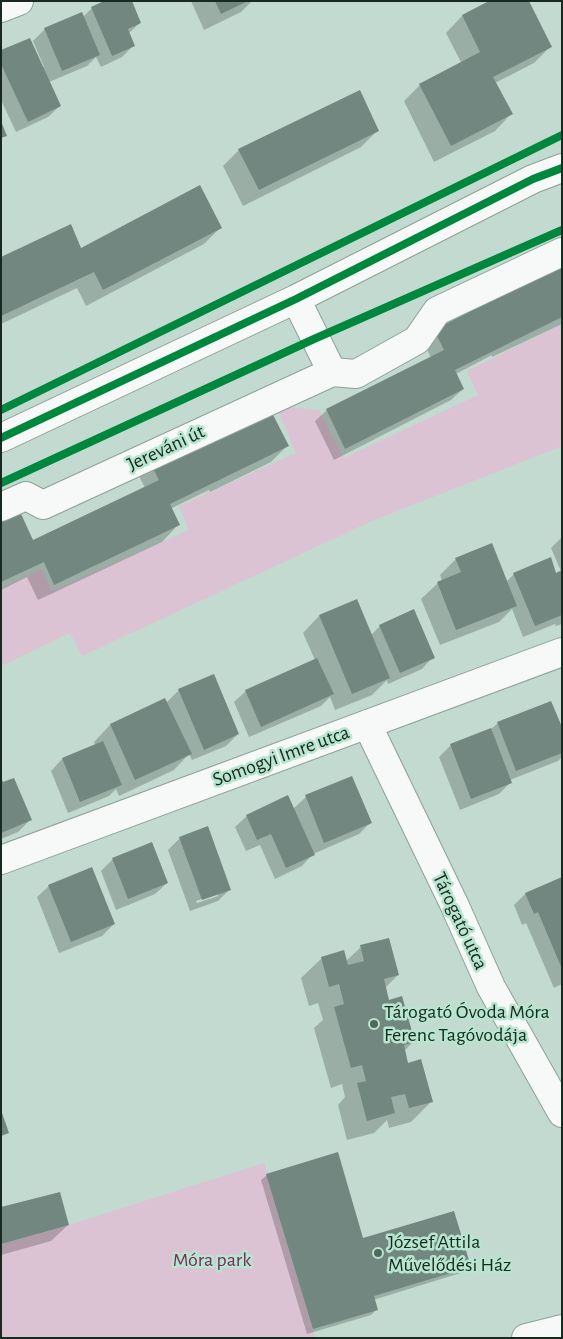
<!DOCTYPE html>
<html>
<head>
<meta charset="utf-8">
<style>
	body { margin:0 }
	#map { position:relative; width:563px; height:1339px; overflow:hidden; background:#c2dacf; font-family:"Alegreya Sans",sans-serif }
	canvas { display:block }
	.frame { position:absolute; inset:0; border:2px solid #172921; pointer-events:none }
</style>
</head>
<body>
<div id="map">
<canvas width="563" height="1339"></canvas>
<div class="frame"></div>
</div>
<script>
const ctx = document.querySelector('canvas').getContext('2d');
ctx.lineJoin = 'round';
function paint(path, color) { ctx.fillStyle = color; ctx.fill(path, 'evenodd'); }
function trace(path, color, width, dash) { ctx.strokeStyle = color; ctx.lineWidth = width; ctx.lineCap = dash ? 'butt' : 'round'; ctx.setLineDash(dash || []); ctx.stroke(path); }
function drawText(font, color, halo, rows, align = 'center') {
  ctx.font = font + ' "Alegreya Sans",sans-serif'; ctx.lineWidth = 5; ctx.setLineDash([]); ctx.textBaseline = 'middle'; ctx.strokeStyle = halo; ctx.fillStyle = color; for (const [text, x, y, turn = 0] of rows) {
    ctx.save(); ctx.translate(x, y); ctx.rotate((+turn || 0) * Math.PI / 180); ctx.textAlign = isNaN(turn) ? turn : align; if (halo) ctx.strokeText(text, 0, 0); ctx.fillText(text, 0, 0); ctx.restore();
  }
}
paint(new Path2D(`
	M562 324V446L372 521 82 656 70 633 1 666V588L42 569 52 591 189 530 179 506 296 453 276 406 319 410 344 458 478 395 467 371Z
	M264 1163 315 1338H1V1244L69 1225Z`), '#dbc3d3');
paint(new Path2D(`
	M191 1H252L241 12 204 30Z
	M492 1 551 46 534 63 495 83 511 114 495 131 434 162 404 101 420 85 462 64 446 33 462 16Z
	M92 8 140 23 128 34 133 46 122 57 101 67 96 57 87 66 49 82 60 106 48 117 16 132 1 100V52L42 67H44L33 41 45 29 83 17Z
	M377 131 361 147 243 206 223 166 239 150Z
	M220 228 204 244 86 306 77 288 1 324V259L80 250Z
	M562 268V324L492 357V355L456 374 463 389 451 400 334 460 315 421 327 410 431 358 424 343 435 331Z
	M287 446 271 462 210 492 209 490 170 509 178 525 162 542 38 600 27 577 1 590V512L33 542 145 488 139 476 151 464Z
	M562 537V624L556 626 555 624 523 637 512 609 499 622 440 645 421 599 438 583 442 581 440 575 456 559 506 582 514 574 555 576 561 571 551 548Z
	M356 601 371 635 380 626 433 657 422 669 388 684 387 680 372 695 335 710 330 697 321 706 249 737 234 702 246 691 315 660 303 633 319 616Z
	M179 690 238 734 226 746 192 760 189 754 174 770 119 796 116 789 109 796 68 813 51 771 62 759 95 745 94 742 110 725 165 700 166 703Z
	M498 723 562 730V757L558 761 510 780 511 782 499 794 460 810 439 757 451 745 490 730Z
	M351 777 370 823 359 834 313 854 302 866 275 879 260 845 246 851 235 827 247 816 293 809 306 797Z
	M1 781 30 820 18 832 1 839Z
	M180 838 230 889 218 901 190 911 168 850ZM218 893V896L197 903 196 901Z
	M151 844 167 883 155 894 116 910 101 871 112 860Z
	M562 878V984L554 988 526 923 522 925 514 905 525 894Z
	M49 886 114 924 102 936 59 953 37 897Z
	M361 947 398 975 385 988 388 1001 413 1042 404 1051 407 1065 432 1101 411 1122 389 1128 387 1120 374 1133 347 1140 338 1105 345 1097 342 1084 331 1088 314 1028 323 1020 318 1003 309 1006 301 978 322 958 346 961Z
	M267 1175 362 1240 469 1267 464 1272 373 1300 376 1310 371 1315 307 1334 261 1180Z
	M1 1209 68 1225 51 1241 1 1255Z`), '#0003');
paint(new Path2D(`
	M104 1H132L141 23 128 29 135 46 112 56 91 7Z
	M215 1H248L221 14Z
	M489 1H529L552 47 493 77 513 114 451 146 419 84 480 52 462 15Z
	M82 12 100 55 62 71 44 28Z
	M30 38 61 106 28 122 1 64V50Z
	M360 90 379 131 259 190 238 149Z
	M1 121 7 136 1 138Z
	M200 185 222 228 103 290 94 272 1 316V257L71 224 81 248Z
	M562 267V317L455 370 464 389 345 449 326 409 444 350 434 330 490 301Z
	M268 405 289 446 170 504 180 525 54 585 44 562 1 582V510L16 503 33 540 159 480 150 463Z
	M492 543 517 606 456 630 437 582 461 572 455 558Z
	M551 557 556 573 562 570V615L535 626 513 573Z
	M357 599 390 678 352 694 319 615Z
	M414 609 435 658 400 673 379 625Z
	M317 658 334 694 261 727 245 690Z
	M214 674 239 734 204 750 178 689Z
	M165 698 192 754 135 780 110 724Z
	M551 701 562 727V753L516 771 497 722Z
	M491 728 512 783 471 799 450 744Z
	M103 741 122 785 80 802 62 758Z
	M352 776 372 823 324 843 305 795Z
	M1 778 3 782 14 778 32 820 1 833Z
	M288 795 315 855 286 868 271 834 257 840 246 815Z
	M208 826 231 890 202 900 179 837Z
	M152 842 168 883 128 899 112 858Z
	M92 867 115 924 71 942 48 885Z
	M562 877V969L538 912 534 914 525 893Z
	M389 938 399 975 384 979 389 1000 402 996 415 1042 404 1045 408 1063 421 1059 433 1102 409 1108 405 1094 391 1097 395 1113 367 1121 357 1083 366 1081 362 1065 351 1068 334 1007 344 1004 339 984 329 987 321 957 344 950 348 965 364 961 360 945Z
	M1 1110 9 1133 1 1136Z
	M338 1152 363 1238 454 1211 471 1267 374 1296 378 1310 313 1329 266 1174Z
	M60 1192 69 1225 1 1244V1207Z`), '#728780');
const minor = new Path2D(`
	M1 8 19 1
	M332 372 356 374 417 340 437 311 562 252
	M1 438 296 299 533 179 562 168
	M1 507 26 496 43 505 332 372 296 299
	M367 724 454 904 491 987 562 1113
	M1 860 562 652
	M526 1338 562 1329`);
trace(minor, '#8ea097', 30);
trace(minor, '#f6f9f8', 28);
trace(new Path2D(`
	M1 410 562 135
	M1 438 296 299 533 179 562 168
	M1 483 314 339 562 230`), '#00873e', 8);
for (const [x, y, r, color] of [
	[374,1024,5,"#53675e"],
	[378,1253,5,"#53675e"]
]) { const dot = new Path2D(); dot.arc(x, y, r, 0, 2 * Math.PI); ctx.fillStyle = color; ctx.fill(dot); trace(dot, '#b8e5cf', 2); }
drawText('20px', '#172921', '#b8e5cf', [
	["Jereváni út",166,448,-25],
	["Somogyi Imre utca",281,756,-20],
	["Tárogató utca",460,921,65]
]);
drawText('20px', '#172921', '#b8e5cf', [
	["Tárogató Óvoda Móra",384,1012],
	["Ferenc Tagóvodája",384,1035],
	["József Attila",388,1242],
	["Művelődési Ház",388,1265]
], 'left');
drawText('20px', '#792b5e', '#b8e5cf', [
	["Móra park",212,1260]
]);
</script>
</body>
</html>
